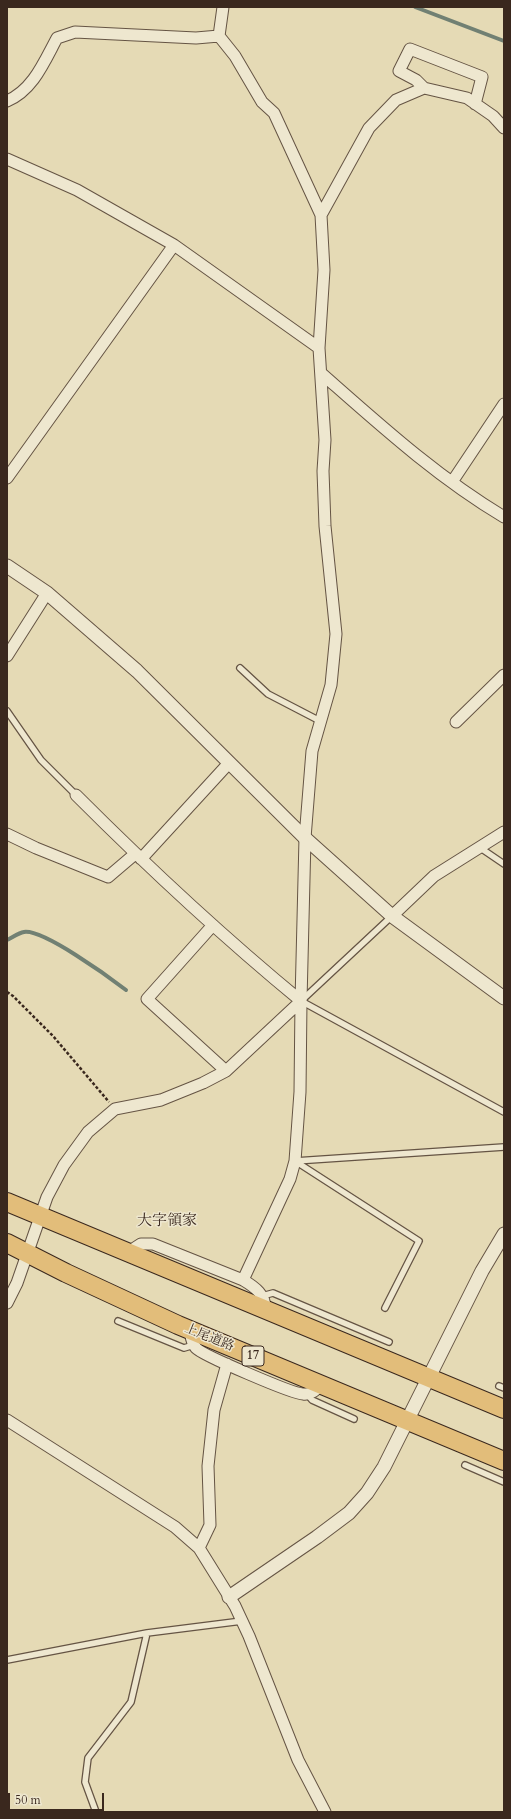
<!DOCTYPE html>
<html>
<head>
<meta charset="utf-8">
<style>
	body { margin:0 }
	#map { position:relative; width:511px; height:1819px; overflow:hidden; background:#e5dab5; font-family:Cardo,serif }
	canvas { display:block }
	.frame { position:absolute; inset:0; border:8px solid #3a281e; pointer-events:none }
	.scale { position:absolute; left:8px; top:1793px; width:96px; height:18px; box-sizing:border-box; border:2px solid #3a281e; border-top:0; padding-left:5px; font-size:12px; line-height:14px; white-space:nowrap; color:#3a281e; -webkit-text-stroke:3px #eee7cf; paint-order:stroke }
</style>
</head>
<body>
<div id="map">
<canvas width="511" height="1819"></canvas>
<div class="frame"></div>
<div class="scale">50 m</div>
</div>
<script>
const ctx = document.querySelector('canvas').getContext('2d');
ctx.lineJoin = 'round';
function trace(path, color, width, dash) { ctx.strokeStyle = color; ctx.lineWidth = width; ctx.lineCap = dash ? 'butt' : 'round'; ctx.setLineDash(dash || []); ctx.stroke(path); }
function drawText(font, color, halo, rows, align = 'center') {
  ctx.font = font + ' Cardo,"Noto Serif JP",serif'; ctx.lineWidth = 3; ctx.setLineDash([]); ctx.textBaseline = 'middle'; ctx.strokeStyle = halo; ctx.fillStyle = color; for (const [text, x, y, turn = 0] of rows) {
    ctx.save(); ctx.translate(x, y); ctx.rotate((+turn || 0) * Math.PI / 180); ctx.textAlign = isNaN(turn) ? turn : align; if (halo) ctx.strokeText(text, 0, 0); ctx.fillText(text, 0, 0); ctx.restore();
  }
}
trace(new Path2D(`
	M415 7 504 41
	M7 940C12 938 18 933 24 932 43 929 109 977 126 990`), '#718073', 4);
const service = new Path2D(`
	M240 668 268 694 320 721
	M7 711 41 760 76 795
	M479 847 504 864
	M392 916 301 1001 504 1112
	M295 1161 419 1241 385 1308
	M295 1161 504 1147
	M262 1296 273 1293 389 1342
	M118 1321 184 1348 194 1345
	M499 1386 504 1388
	M307 1394 312 1400 354 1419
	M465 1465 504 1482
	M7 1660 147 1633 242 1621
	M96 1812 85 1782 88 1758 131 1702 147 1633`);
const minor = new Path2D(`
	M424 88 416 80 399 71 410 49 482 77 475 104
	M7 101C33 90 44 62 57 38L75 32 196 38 219 36
	M7 159 77 190 174 245 319 348
	M321 215 369 128 396 100 424 88 467 98 493 116 504 128
	M322 374C380 425 437 477 504 517
	M7 478 174 245
	M452 482 504 404
	M7 656 47 593
	M456 722 504 675
	M76 795C148 867 222 936 301 1001L300 1092 295 1161 290 1179 243 1280
	M7 834 36 848 108 877 135 854
	M141 859 229 763
	M392 916 434 876 504 832
	M213 925 147 999 226 1071
	M127 1253 141 1244H153L243 1280C255 1287 266 1295 265 1310
	M7 1303 17 1283 47 1197 64 1165 88 1132 115 1109 161 1100 203 1083 226 1071 301 1001 305 838 312 751 331 685 336 634 325 526 323 471 325 440 319 348 324 270 321 215 274 113 262 102 235 56 219 36 223 7
	M190 1330C191 1336 191 1342 196 1348 202 1355 293 1394 303 1394 311 1395 316 1390 321 1385
	M7 1420 175 1527 199 1548 235 1606 249 1636 298 1760 325 1812
	M199 1548 210 1525 208 1466 214 1410 227 1364`);
const tertiary = new Path2D(`
	M7 566 47 593 137 671 305 838 392 916 504 998
	M229 1597 317 1537 349 1513 367 1493 384 1467 482 1271 504 1234`);
const trunk = new Path2D(`
	M7 1202 504 1409
	M7 1243 66 1273 178 1325 504 1461`);
trace(service, '#655444', 8);
trace(minor, '#655444', 13);
trace(tertiary, '#655444', 15);
trace(trunk, '#3a281e', 20);
trace(new Path2D(`
	M7 992 13 996 53 1036 109 1102`), '#3a281e', 2.5, [3, 2]);
trace(service, '#eee7cf', 5.5);
trace(minor, '#eee7cf', 11);
trace(tertiary, '#eee7cf', 13);
trace(trunk, '#e2bd7a', 18);
for (const [x, y, w] of [
	[253,1356,22]
]) { const box = new Path2D(); box.roundRect(x - w / 2, y - 10, w, 20, 3); ctx.fillStyle = '#eee7cf'; ctx.fill(box); trace(box, '#3a281e', 1); }
drawText('bold 12px', '#3a281e', null, [
	["17",253,1356]
]);
drawText('13px', '#3a281e', '#eee7cf', [
	["上尾道路",209,1338,22]
]);
drawText('15px', '#3a281e', '#eee7cf', [
	["大字領家",167,1222]
]);
</script>
</body>
</html>
